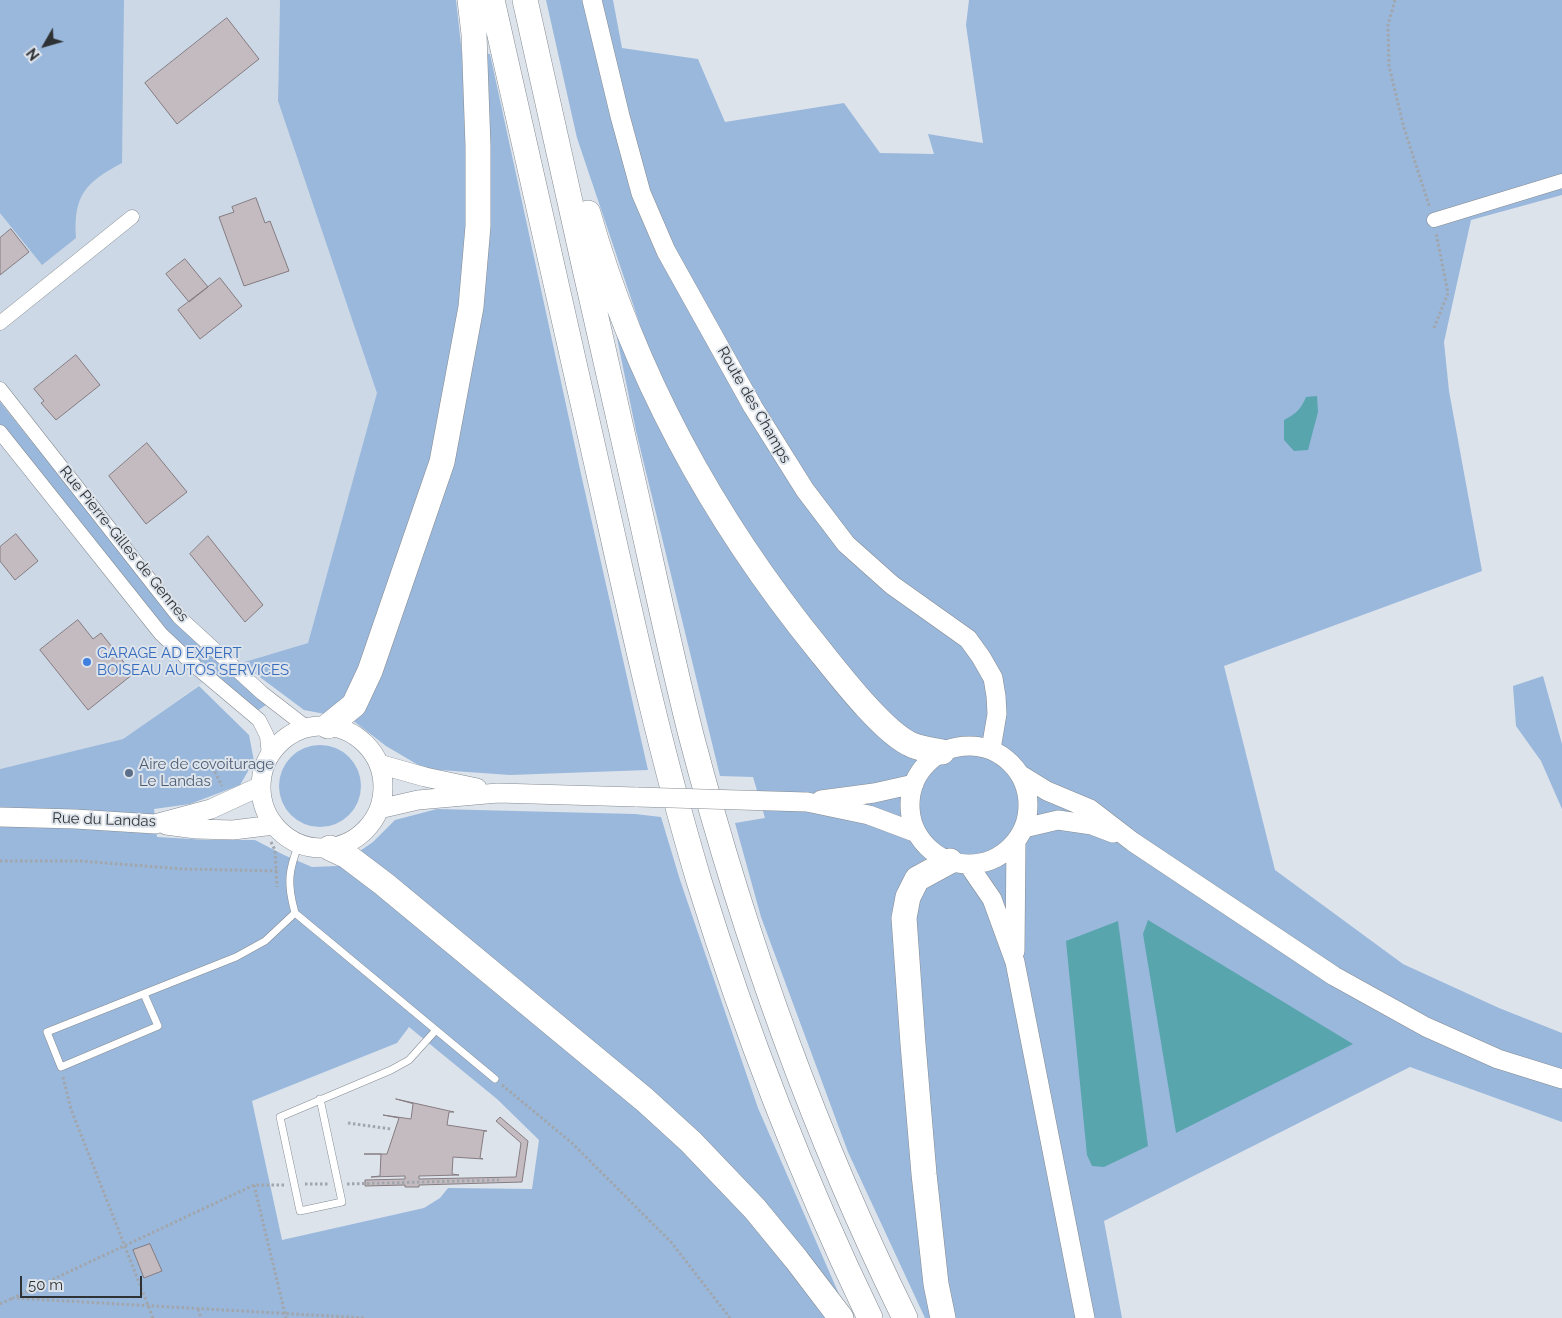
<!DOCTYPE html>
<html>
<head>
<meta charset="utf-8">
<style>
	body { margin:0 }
	#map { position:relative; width:1562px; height:1318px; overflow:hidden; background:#dde3eb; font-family:Raleway,sans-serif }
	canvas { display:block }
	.north { position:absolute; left:20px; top:20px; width:50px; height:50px; -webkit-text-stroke:4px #dde3eb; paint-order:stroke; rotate:232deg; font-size:14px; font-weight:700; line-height:20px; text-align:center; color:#2f3235 }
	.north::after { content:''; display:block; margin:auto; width:18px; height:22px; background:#2f3235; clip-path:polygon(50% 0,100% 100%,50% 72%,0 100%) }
	.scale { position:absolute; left:20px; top:1276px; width:122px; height:22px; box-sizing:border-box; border:2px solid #2f3235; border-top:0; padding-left:6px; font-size:15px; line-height:18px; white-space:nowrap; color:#2f3235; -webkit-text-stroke:4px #dde3eb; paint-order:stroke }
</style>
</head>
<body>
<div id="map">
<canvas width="1562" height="1318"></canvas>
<div class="north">N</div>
<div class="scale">50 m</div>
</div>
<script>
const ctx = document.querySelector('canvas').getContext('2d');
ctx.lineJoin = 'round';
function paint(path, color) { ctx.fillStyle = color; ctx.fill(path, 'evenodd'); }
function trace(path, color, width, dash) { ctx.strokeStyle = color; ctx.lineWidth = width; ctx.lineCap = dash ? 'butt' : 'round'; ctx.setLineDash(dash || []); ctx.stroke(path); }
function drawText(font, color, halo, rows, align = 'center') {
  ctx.font = font + ' Raleway,sans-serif'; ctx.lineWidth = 4; ctx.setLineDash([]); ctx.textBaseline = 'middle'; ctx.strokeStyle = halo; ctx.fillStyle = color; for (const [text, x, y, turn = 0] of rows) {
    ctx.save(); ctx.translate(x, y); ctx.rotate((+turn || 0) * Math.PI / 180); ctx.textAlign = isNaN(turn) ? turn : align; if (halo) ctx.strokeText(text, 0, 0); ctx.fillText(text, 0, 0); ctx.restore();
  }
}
paint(new Path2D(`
	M0 0H280L278 101 378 393 308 643 223 668 123 739 0 769Z`), '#ccd8e5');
paint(new Path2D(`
	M0 0H124L122 163C86 182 73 195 76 238L42 265 0 213Z
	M280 0H456L462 54H490L581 474 648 770 510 775 425 769 386 746 351 719 304 710 241 663 308 643 377 393 278 101Z
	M546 0H613L622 48 698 59 725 122 844 103 880 153 934 154 928 134 983 143 966 25 969 0H1562V195L1471 220 1444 342 1449 391 1482 571 1224 666 1275 870 1403 964 1499 1008 1562 1033V1122L1410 1067 1104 1221 1122 1318H925L848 1152 761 917 735 823 765 818 753 777 720 776 636 431 616 333 640 325 577 138Z
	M0 402 177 623 266 705 257 711 167 635 0 425Z
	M1543 676 1562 744V809L1541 761 1516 726 1513 686Z
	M199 686 249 735 254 761 240 785 190 804 154 809 157 837 208 840H255L284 855 312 867 338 866 373 842 395 820 437 809 635 814 661 817 680 880 758 1108 845 1308V1318H0V769L123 739ZM409 1027 497 1099 539 1140 532 1189 448 1188 440 1198 424 1208 282 1240 252 1101 397 1043Z
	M279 786a41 41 0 1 1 82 0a41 41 0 1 1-82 0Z`), '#9ab8dc');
paint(new Path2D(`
	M1317 396 1318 412 1308 450 1294 451 1284 440V420C1296 414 1301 409 1306 397Z
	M1148 920 1353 1044 1176 1133 1143 934Z
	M1118 921 1148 1146 1104 1167 1092 1166 1087 1155 1066 941Z`), '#58a5ae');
const building = new Path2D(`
	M227 18 259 59 177 124 145 83Z
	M256 198 265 223 270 221 289 271 244 286 219 217 234 212 232 207Z
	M11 229 29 252 0 275V238Z
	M185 259 208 287 189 302 166 274Z
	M220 278 242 306 200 339 178 310Z
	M76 355 100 385 56 420 41 403 44 401 34 389Z
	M147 443 187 492 146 524 109 476Z
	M16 534 38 561 15 580 0 561V547Z
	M208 536 263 605 245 622 190 554Z
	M78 620 93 639 101 633 133 674 88 710 40 650Z
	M396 1099 454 1112H449L447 1125 487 1131H484L480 1158 483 1159 453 1157 452 1174 459 1175 419 1176V1179L516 1177 521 1143 496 1121 500 1117 528 1141 522 1182 419 1185V1187H405V1185L365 1186V1180L405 1179V1176L371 1177 380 1176 381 1154H364H387L399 1118 383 1115 411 1119 413 1104Z
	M150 1244 162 1271 144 1278 133 1250Z`);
paint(building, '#c4bbc1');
trace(building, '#847c81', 1);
const lane = new Path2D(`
	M299 844C288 871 287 884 295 913L495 1079
	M144 994 158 1026 61 1067 47 1032 236 957 265 941 295 913
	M320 1099 342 1202 300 1211 280 1117 391 1070 409 1060 436 1030`);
const street = new Path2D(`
	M1434 220 1562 181
	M0 323 132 217
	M0 389 179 617 262 693 306 727
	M0 432 161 634 196 667 259 720 267 736 269 756`);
const secondary = new Path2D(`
	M592 0 620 116 641 193 666 251 753 407 805 490 846 544 892 585 968 639 981 657 993 678 996 696 997 714 991 749
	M261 787a61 61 0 1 1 122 0a61 61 0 1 1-122 0Z
	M910 805a59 59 0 1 1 118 0a59 59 0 1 1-118 0Z
	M379 764 425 777 477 788
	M1021 775 1047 791 1090 809 1133 842 1334 976 1426 1027 1498 1059 1562 1079
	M821 800 874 793 914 784
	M807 802 869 815 917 833
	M379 809 418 800 498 793 637 797
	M0 817 75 819 155 824 211 809 261 786
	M166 825 196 829 233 830 274 825
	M1024 828 1058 820 1092 825 1113 833
	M968 864 992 899 1015 962 1085 1318
	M1015 951 1016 841`);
const highway = new Path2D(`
	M492 0C527 155 562 310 597 465 628 604 658 744 699 881 745 1030 802 1177 870 1318
	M525 0C560 157 595 315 631 472 651 560 669 648 691 735 743 933 814 1134 905 1318
	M588 213C634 375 714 521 820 651 840 676 885 734 912 745 921 749 932 750 942 752
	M328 726 354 705 370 671 442 462 471 307 478 226V146L474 34 470 0
	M330 848 347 856 384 884 645 1100 691 1142 755 1209 796 1259 841 1318
	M943 1318 936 1284 924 1174 913 1044 904 918 908 897 917 879 950 861`);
trace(lane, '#858b92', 8);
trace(street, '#858b92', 15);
trace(secondary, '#858b92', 20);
trace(highway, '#858b92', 26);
trace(new Path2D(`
	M1395 0 1388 25 1389 66 1404 128 1430 208
	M1434 328 1448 293 1436 233
	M194 768 209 760 222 786
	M271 842 275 850 277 887
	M0 861H81L183 869 280 871
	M63 1077 71 1109 153 1318
	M502 1085 572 1143 671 1242 730 1318
	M348 1123 391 1129
	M305 1184H329
	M347 1184 499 1180
	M254 1185 286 1318
	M284 1185H254L13 1298 365 1318
	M0 1304 13 1298
	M198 1309 201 1318`), '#a1a6ac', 3, [2.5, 2.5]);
trace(lane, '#fff', 7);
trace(street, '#fff', 14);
trace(secondary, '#fff', 19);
trace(highway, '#fff', 25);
const secondaryBridge = new Path2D(`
	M637 797 807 802`);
trace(secondaryBridge, '#858b92', 20, []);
trace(secondaryBridge, '#fff', 19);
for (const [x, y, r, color] of [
	[87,662,5,"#3f7fe0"],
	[129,773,5,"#5c6f8a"]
]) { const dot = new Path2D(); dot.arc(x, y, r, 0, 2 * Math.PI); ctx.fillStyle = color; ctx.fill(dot); trace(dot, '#dde3eb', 2); }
drawText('15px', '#2f3235', '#dde3eb', [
	["Route des Champs",754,405,60],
	["Rue Pierre-Gilles de Gennes",124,544,51],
	["Rue du Landas",104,820,2]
]);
drawText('15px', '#366cbe', '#dde3eb', [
	["GARAGE AD EXPERT",97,653],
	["BOISEAU AUTOS SERVICES",97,670]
], 'left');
drawText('15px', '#4e5e75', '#dde3eb', [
	["Aire de covoiturage",139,764],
	["Le Landas",139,781]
], 'left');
</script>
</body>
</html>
